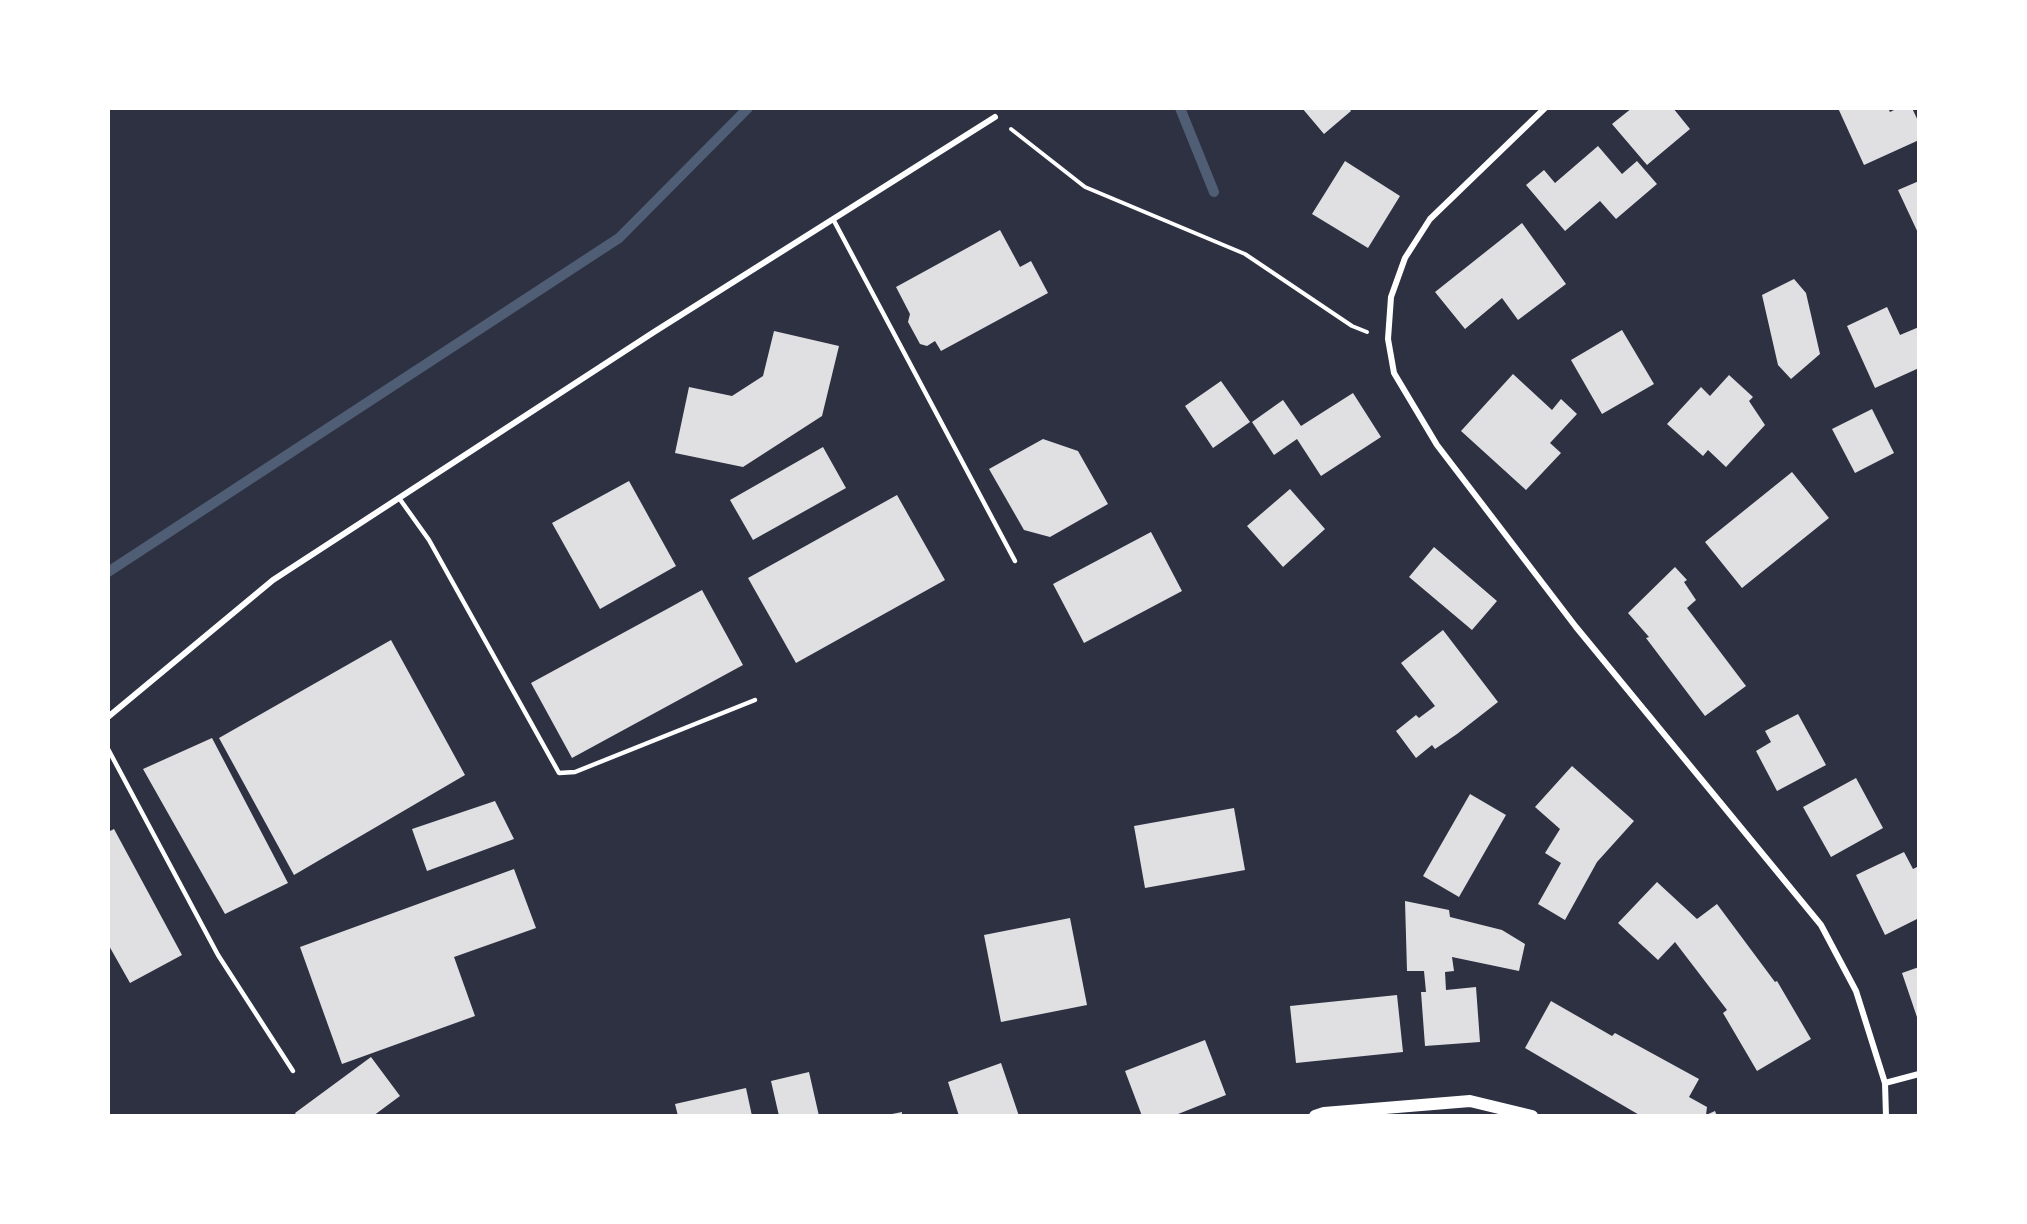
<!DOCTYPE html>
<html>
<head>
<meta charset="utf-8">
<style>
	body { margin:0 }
	#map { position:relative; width:2027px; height:1224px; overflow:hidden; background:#2d3142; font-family:"Public Sans",sans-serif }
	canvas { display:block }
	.frame { position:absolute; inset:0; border:110px solid #fff; pointer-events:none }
</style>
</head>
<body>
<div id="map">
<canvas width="2027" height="1224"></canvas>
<div class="frame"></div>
</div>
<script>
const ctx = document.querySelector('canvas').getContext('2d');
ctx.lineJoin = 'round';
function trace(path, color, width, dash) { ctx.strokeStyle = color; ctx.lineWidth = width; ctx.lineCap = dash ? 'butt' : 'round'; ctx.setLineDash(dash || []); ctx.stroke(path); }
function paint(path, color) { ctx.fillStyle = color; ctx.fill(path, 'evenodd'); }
trace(new Path2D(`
	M1180 108 1214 192
	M108 572 619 238 748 108`), '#4f5d75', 10);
paint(new Path2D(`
	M1302 108H1349L1351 111 1324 134Z
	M1632 108H1673L1690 129 1647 165 1612 124Z
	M1838 108H1888L1890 112 1898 108H1912L1919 123V140L1864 165Z
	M1598 146 1622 174 1637 161 1657 184 1616 219 1600 201 1565 231 1526 185 1544 170 1555 183Z
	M1345 161 1400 196 1368 248 1312 214Z
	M1919 181V235L1898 190Z
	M1522 223 1566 284 1518 320 1502 298 1465 329 1435 292Z
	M1000 230 1020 267 1031 261 1048 293 941 351 935 341 927 346 920 344 908 322 910 314 896 287Z
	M1794 279 1806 293 1820 354 1791 379 1778 365 1762 295Z
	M1887 307 1900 335 1919 327V368L1875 388 1847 326Z
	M1622 330 1654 384 1602 414 1571 360Z
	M774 331 839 346 822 416 743 467 675 453 689 387 732 396 763 376Z
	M1513 374 1552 410 1561 399 1577 414 1550 443 1561 453 1526 490 1461 431Z
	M1729 375 1753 397 1749 401 1765 425 1726 467 1708 450 1703 456 1667 424 1701 387 1710 396Z
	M1221 381 1250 422 1213 448 1185 406Z
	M1353 393 1381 437 1321 476 1297 439 1274 455 1252 422 1283 400 1301 426Z
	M1872 409 1894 453 1855 473 1832 429Z
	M1043 439 1078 451 1108 504 1050 537 1024 530 989 469Z
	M823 447 846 488 753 540 730 500Z
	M1792 472 1829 518 1742 588 1705 542Z
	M629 481 676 566 600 609 552 523Z
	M1290 489 1325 529 1283 567 1247 526Z
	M897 495 945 580 796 663 748 578Z
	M1151 532 1182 591 1084 643 1053 584Z
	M1434 547 1497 601 1472 630 1409 577Z
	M1675 567 1687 580 1684 582 1696 600 1687 608 1746 686 1705 716 1646 638 1649 637 1628 613Z
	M702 590 743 665 572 758 531 683Z
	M1443 630 1498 702 1457 734 1435 749 1432 745 1416 758 1396 731 1416 715 1419 718 1435 706 1401 663Z
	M391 640 465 775 294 875 219 738Z
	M1798 714 1826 765 1777 791 1756 751 1771 742 1765 731Z
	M212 738 288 883 225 914 143 769Z
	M1572 766 1634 821 1597 862 1565 920 1538 904 1561 863 1545 853 1560 829 1535 807Z
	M1856 778 1883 828 1831 857 1803 807Z
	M1470 794 1506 815 1459 897 1423 876Z
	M495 801 514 839 427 871 412 829Z
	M1234 808 1245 870 1145 888 1134 826Z
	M114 829 182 955 130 983 108 944V832Z
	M1904 852 1913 869 1919 866V918L1885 935 1856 875Z
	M514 869 536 928 454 957 475 1016 342 1064 300 947Z
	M1657 882 1697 919 1717 904 1775 982 1777 981 1811 1039 1757 1071 1723 1013 1727 1010 1675 942 1658 960 1618 923Z
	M1405 901 1449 910 1450 917 1502 930 1525 944 1519 971 1452 957 1454 971 1445 972 1446 990 1476 987 1480 1042 1425 1046 1421 992H1426L1424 971H1407Z
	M1070 918 1087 1005 1001 1022 984 935Z
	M1919 967V1023L1902 973Z
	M1397 995 1403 1052 1296 1063 1290 1006Z
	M1551 1001 1612 1036 1615 1033 1699 1079 1689 1097 1707 1107 1706 1115 1715 1111 1717 1116H1641L1525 1048Z
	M1205 1040 1226 1095 1173 1116H1142L1125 1071Z
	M371 1057 400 1096 373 1116H297L295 1113Z
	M1001 1063 1019 1116H959L948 1082Z
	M809 1072 819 1116H779L771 1081Z
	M746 1088 752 1116H678L675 1104Z
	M902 1112V1116H887V1115Z`), '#e0e0e3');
trace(new Path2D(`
	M1011 129 1085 187 1245 254 1352 326 1367 332`), '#fff', 4);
trace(new Path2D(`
	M833 219 1015 561
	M399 498 429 540 559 773 575 772 755 700
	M108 749 218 955 293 1071`), '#fff', 4.5);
trace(new Path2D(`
	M1545 108 1430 219 1405 258 1391 297 1388 339 1394 373 1437 445 1576 627 1821 925 1856 991 1885 1083 1886 1116
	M108 717 273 580 654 332 995 117
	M1885 1083 1919 1074`), '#fff', 6);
trace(new Path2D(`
	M1315 1116 1324 1113 1470 1101 1532 1116`), '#fff', 12);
</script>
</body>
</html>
